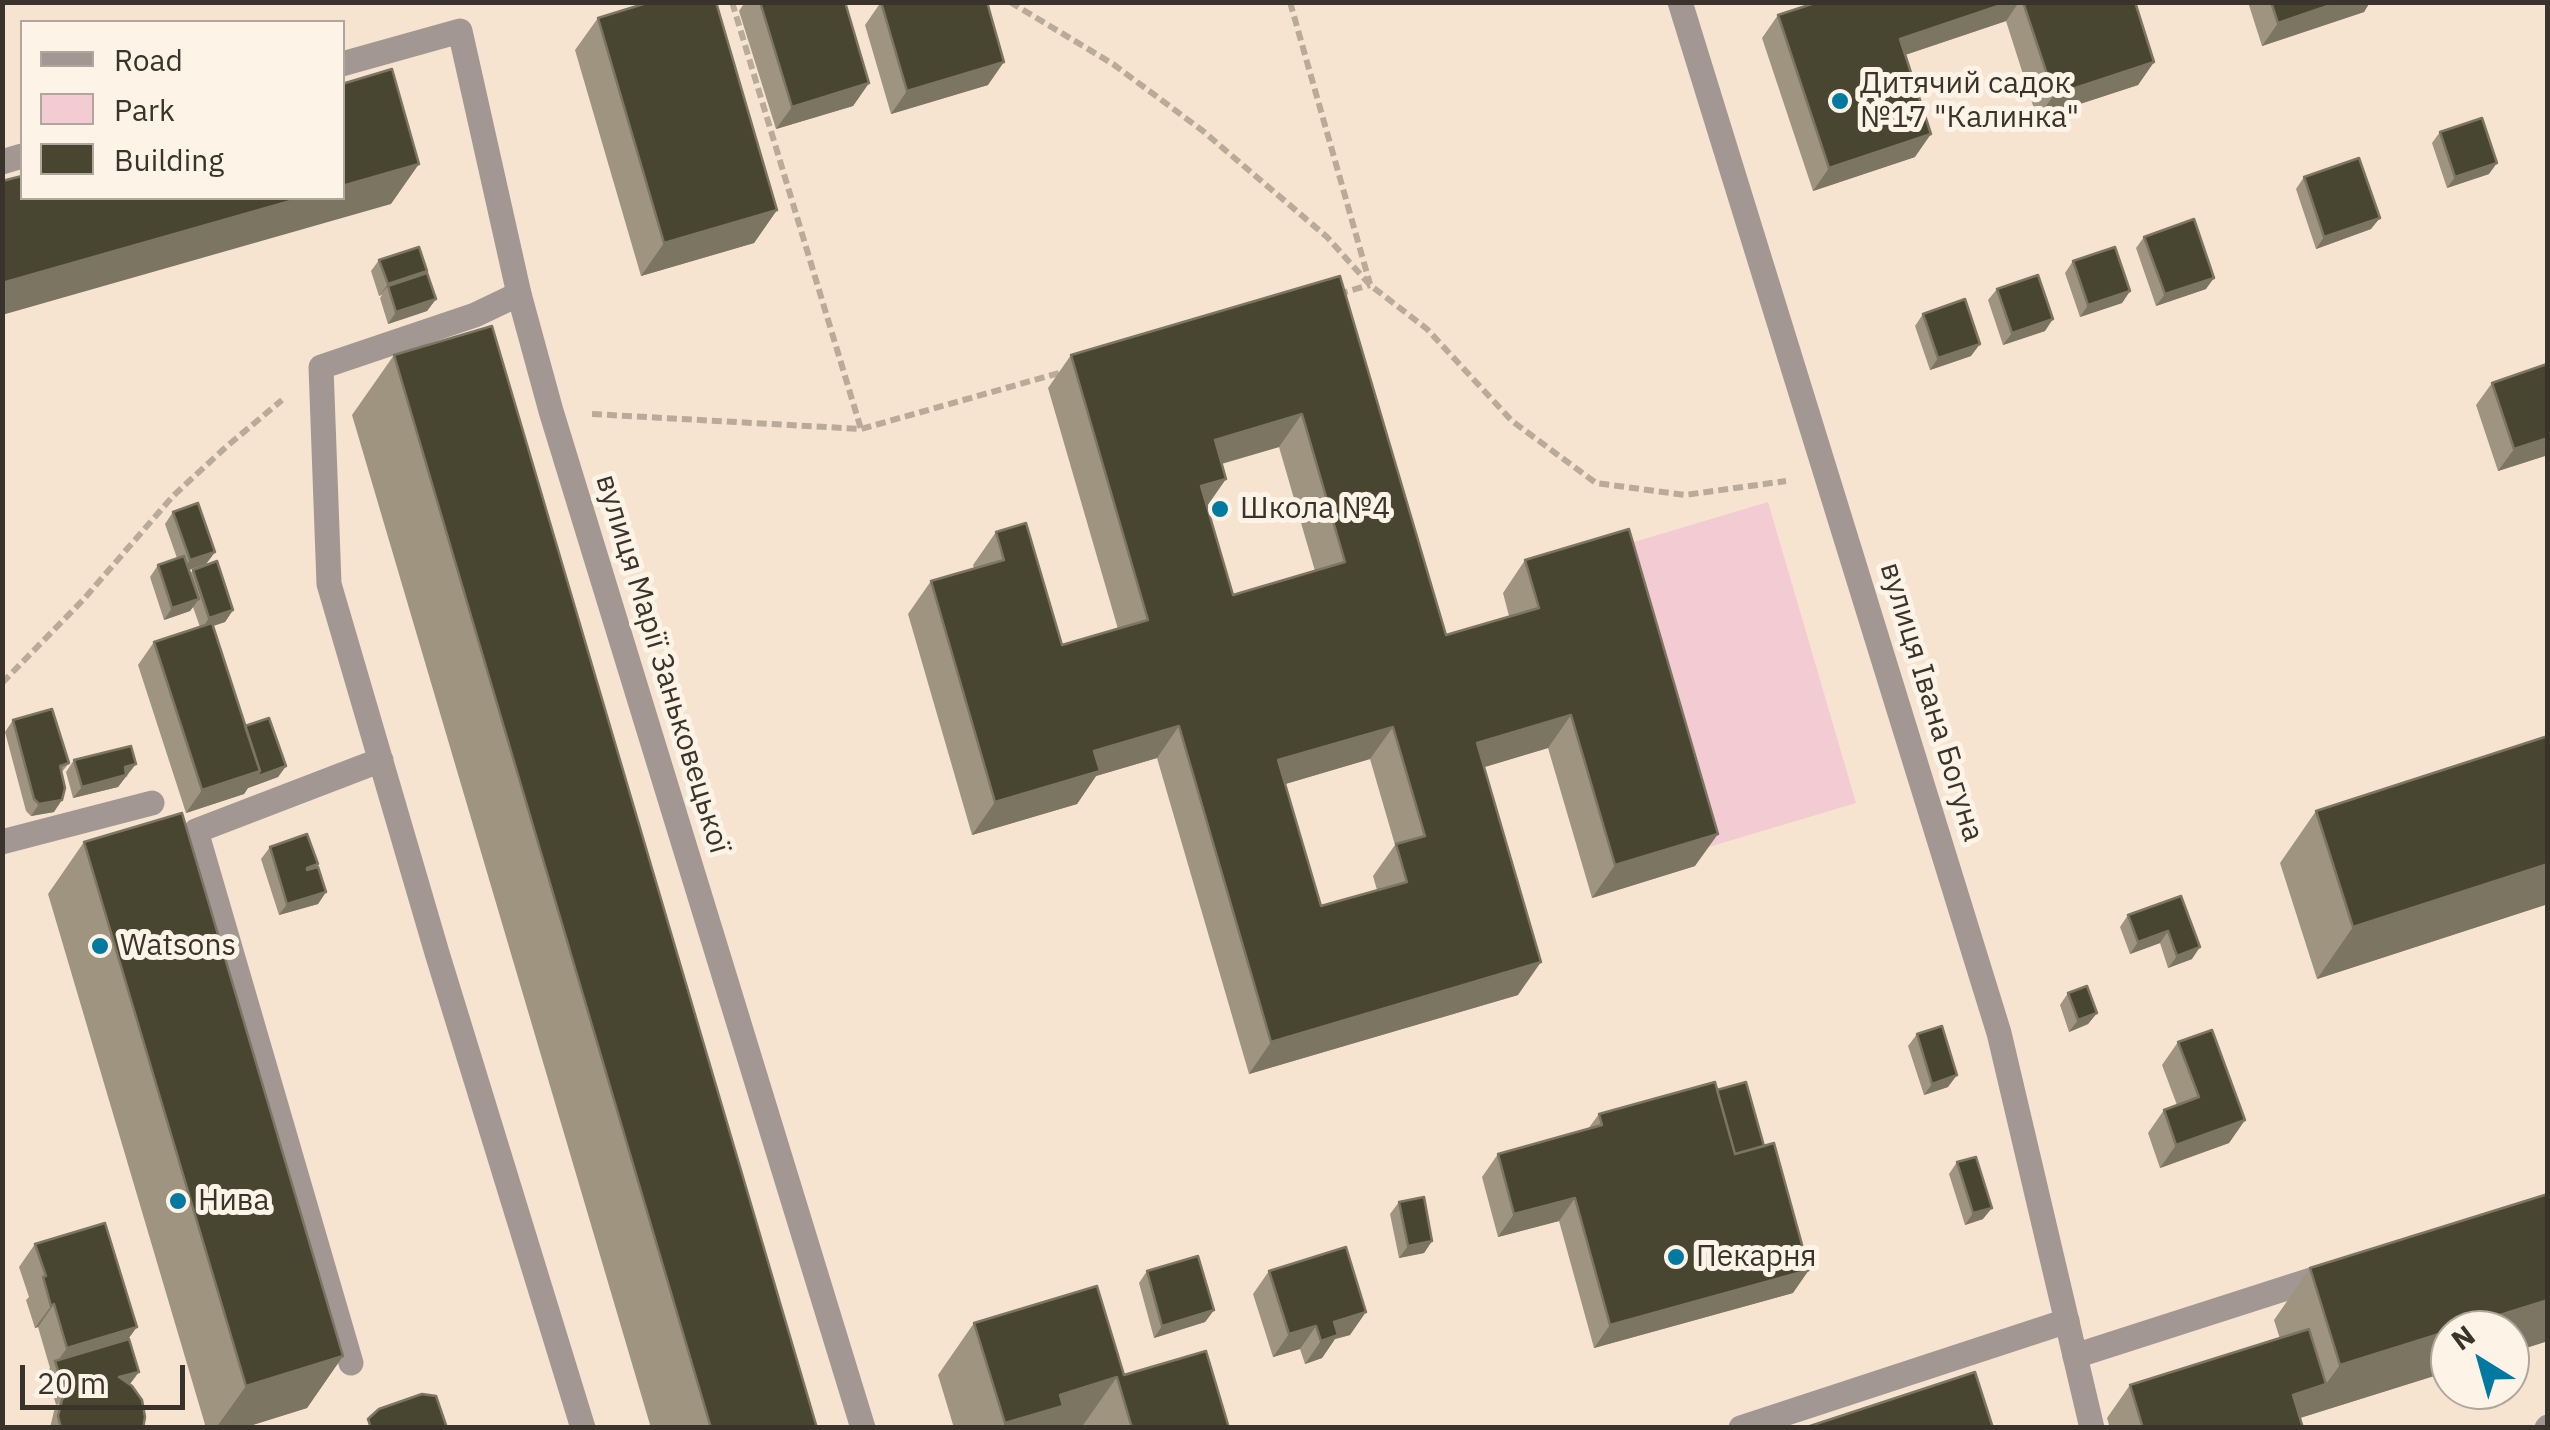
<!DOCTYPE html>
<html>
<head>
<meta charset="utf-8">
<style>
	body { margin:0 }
	#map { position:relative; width:2550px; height:1430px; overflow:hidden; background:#f6e4d0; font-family:"IBM Plex Sans",sans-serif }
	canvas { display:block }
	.frame { position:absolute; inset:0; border:5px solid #3a332b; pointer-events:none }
	.legend { position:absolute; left:20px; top:20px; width:325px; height:180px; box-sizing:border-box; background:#fef3e7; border:2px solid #b0a69c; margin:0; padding:12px 18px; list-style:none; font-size:30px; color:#3a332b }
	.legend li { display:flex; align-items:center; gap:20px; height:50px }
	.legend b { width:50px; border:2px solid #b0a69c }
	.north { position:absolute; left:2430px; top:1310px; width:100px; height:100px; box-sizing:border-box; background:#fef3e7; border:2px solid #b0a69c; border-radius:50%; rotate:323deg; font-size:28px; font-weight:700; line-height:40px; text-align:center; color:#3a332b }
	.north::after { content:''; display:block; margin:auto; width:35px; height:45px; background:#0179a1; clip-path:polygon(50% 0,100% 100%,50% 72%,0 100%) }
	.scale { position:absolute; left:20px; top:1365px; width:165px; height:45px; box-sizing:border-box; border:5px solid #3a332b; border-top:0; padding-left:12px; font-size:30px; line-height:35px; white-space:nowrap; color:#3a332b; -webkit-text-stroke:8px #fef3e7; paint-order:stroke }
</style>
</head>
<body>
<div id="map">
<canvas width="2550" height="1430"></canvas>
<div class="frame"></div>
<ul class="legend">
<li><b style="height:12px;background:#a29793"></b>Road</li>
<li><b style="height:28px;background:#f3cbd2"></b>Park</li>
<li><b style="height:28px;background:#484531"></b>Building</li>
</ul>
<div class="north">N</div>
<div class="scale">20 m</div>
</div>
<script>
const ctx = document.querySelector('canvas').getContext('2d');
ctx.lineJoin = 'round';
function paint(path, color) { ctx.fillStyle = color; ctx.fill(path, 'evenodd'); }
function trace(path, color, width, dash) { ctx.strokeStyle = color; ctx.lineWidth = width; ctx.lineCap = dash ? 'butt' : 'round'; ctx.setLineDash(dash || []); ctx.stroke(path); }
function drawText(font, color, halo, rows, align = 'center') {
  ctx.font = font + ' "IBM Plex Sans",sans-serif'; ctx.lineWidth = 10; ctx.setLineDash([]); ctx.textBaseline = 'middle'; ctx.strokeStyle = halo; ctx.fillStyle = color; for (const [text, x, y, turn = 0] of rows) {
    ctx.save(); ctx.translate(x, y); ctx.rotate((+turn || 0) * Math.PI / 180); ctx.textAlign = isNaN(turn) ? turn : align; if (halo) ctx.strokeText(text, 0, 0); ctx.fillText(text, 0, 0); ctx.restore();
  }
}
paint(new Path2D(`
	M1768 502 1856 803 1702 849 1614 548Z`), '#f3cbd2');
trace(new Path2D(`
	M732 2 861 429
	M1010 2 1113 64 1203 131 1327 237 1370 285 1427 329 1512 421 1596 483 1685 495 1786 481
	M1290 2 1370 284
	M1338 294 1370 285
	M592 414 861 429 1066 371
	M2 683 83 600 173 496 226 447 282 400`), '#b9aa9a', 6, [10, 5]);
trace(new Path2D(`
	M519 294 475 315 321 367 329 584 437 953 583 1428
	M2 842 152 803
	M2075 1356 2327 1275
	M351 1363 196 831 381 760
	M1741 1428 2067 1321
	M2547 1428 2548 1427`), '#a29793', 25);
trace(new Path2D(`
	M1680 2 1999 1033 2092 1428
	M342 64 460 31 519 294 551 411 863 1428
	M2 162 22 156`), '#a29793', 25);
paint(new Path2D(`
	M745 2H845L869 83 853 106 776 129 739 11Z
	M881 2 988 85 891 114 865 25Z
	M1818 2H2135L2154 62 2138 85 2037 118 2006 21 1905 55 1915 157 1813 191 1762 38 1778 15Z
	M2248 2H2370L2364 12 2262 46Z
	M598 18 777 210 754 243 641 276 575 50Z
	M2440 132 2489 174 2447 188 2432 143Z
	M2304 177 2371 229 2316 249 2296 189Z
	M2144 237 2206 289 2156 306 2136 248Z
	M379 260 427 271 425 274 436 299 427 311 388 324 380 298 382 295 379 296 371 271Z
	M2073 261 2130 291 2122 303 2080 317 2065 273Z
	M1340 276 1446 635 1509 616 1503 593 1525 560 1695 866 1592 898 1548 748 1484 767 1518 995 1249 1074 1157 758 1096 776 1077 804 972 835 908 614 931 581 974 568 973 565 996 532 1062 645 1118 629 1048 388 1071 355ZM1279 447 1315 571 1233 595 1207 506 1222 464ZM1370 759 1395 845 1373 876 1377 890 1321 906 1285 784Z
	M1997 289 2045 331 2003 345 1988 300Z
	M1923 314 1971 356 1930 370 1915 326Z
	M394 355 817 1428H651L352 415Z
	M2492 383 2548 455 2498 471 2476 405Z
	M173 512 215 552 206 564 189 570 190 574 193 570 233 610 225 622 213 626 245 726 286 766 278 777 248 788 244 794 186 813 138 665 154 642 200 627 193 607 190 611 164 620 150 577 158 565 177 558 165 524Z
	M13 720 69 763 61 773 54 812 31 816 26 811 5 732Z
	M2548 736V904L2317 979 2280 863 2316 811Z
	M74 760 128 776 125 777 118 787 73 798 66 772Z
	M84 842 343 1356 307 1408 243 1428H206L48 894Z
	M270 847 316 867 326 892 318 904 279 915 261 859Z
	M2181 896 2192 959 2168 968 2160 943 2130 954 2120 927 2128 915Z
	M2068 993 2097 1013 2088 1024 2069 1032 2060 1005Z
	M1917 1034 1948 1087 1924 1095 1908 1046Z
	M2178 1042 2245 1120 2229 1143 2160 1168 2148 1133 2164 1110 2177 1105 2162 1065Z
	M1599 1114 1793 1293 1594 1348 1559 1221 1498 1237 1482 1177 1498 1154 1588 1129Z
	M1957 1162 1983 1219 1965 1225 1949 1174Z
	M1399 1202 1432 1241 1424 1253 1399 1258 1390 1214Z
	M35 1244 128 1339 130 1384 143 1428H50L54 1411 59 1404 56 1405 47 1372 50 1368 38 1327 35 1328 26 1300 29 1297 19 1267Z
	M2310 1268 2548 1341 2510 1353V1330H2450V1371L2300 1418 2303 1428H2110L2107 1418 2130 1385 2280 1339 2274 1320Z
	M1147 1271 1214 1310 1205 1322 1154 1338 1139 1283Z
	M1269 1271 1350 1335 1335 1339 1322 1358 1305 1364 1300 1349 1273 1357 1253 1294Z
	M974 1323 1124 1375 1229 1428H954L938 1375Z`), '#9f9480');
paint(new Path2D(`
	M2010 2H2019L2006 21 1884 62 1900 39Z
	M2339 2H2370L2364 12 2262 46 2278 23Z
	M1004 62 988 85 891 114 907 91Z
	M2154 62 2138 85 2037 118 2054 95Z
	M869 83 853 106 776 129 792 107Z
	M1931 134 1915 157 1813 191 1829 168Z
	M2497 163 2489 174 2447 188 2455 177Z
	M419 164 391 204 2 315V283L301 198H342V186Z
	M777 210 754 243 641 276 664 243Z
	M2380 218 2371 229 2316 249 2324 237Z
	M427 271 419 283 388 286 379 296 388 284Z
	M2214 278 2206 289 2156 306 2165 294Z
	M2130 291 2122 303 2080 317 2088 305Z
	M436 299 427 311 388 324 396 312Z
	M2053 319 2045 331 2003 345 2012 333Z
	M1980 344 1971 356 1930 370 1938 358Z
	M1302 414 1279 447 1192 472 1215 440Z
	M2548 438V455L2498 471 2514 449Z
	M1226 479 1203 512 1201 486Z
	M215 552 206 564 182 572 190 560Z
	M199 599 190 611 164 620 172 608Z
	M233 610 225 622 201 630 209 618Z
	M1571 715 1548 748 1455 776 1477 743Z
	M1179 726 1157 758 1096 776 1077 804 972 835 995 802 1094 751Z
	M1393 727 1370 759 1255 793 1278 760Z
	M136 764 118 787 73 798 82 787 125 767Z
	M286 766 278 777 248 788 244 794 186 813 202 790 260 771Z
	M62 800 54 812 31 816 39 804Z
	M1718 834 1695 866 1592 898 1615 865Z
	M2548 864V904L2317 979 2353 927Z
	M326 892 318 904 279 915 287 904Z
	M2168 931 2160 943 2130 954 2138 942Z
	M2200 947 2192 959 2168 968 2177 956Z
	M1541 962 1518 995 1249 1074 1271 1042Z
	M2097 1013 2088 1024 2069 1032 2078 1020Z
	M1957 1075 1948 1087 1924 1095 1932 1084Z
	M2245 1120 2229 1143 2160 1168 2176 1145Z
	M1575 1198 1559 1221 1498 1237 1514 1214Z
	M1992 1208 1983 1219 1965 1225 1973 1213Z
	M1432 1241 1424 1253 1399 1258 1408 1246Z
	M1809 1270 1793 1293 1594 1348 1610 1325Z
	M2548 1300V1341L2510 1353V1330H2452Z
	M54 1304 38 1327 35 1328 51 1306Z
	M1214 1310 1205 1322 1154 1338 1162 1326Z
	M1366 1312 1350 1335 1335 1339 1322 1358 1305 1364 1334 1322Z
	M1316 1326 1300 1349 1273 1357 1289 1334Z
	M137 1327 121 1349 56 1363 67 1348Z
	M2450 1331V1371L2271 1427 2293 1395 2326 1384 2340 1365Z
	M343 1356 307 1408 243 1428H216L246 1386Z
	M139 1372 130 1384 119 1377Z
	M1117 1377 1081 1428H1002L1005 1423 1060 1395Z`), '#7c7561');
const building = new Path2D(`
	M650 2H716L777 210 664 243 598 18Z
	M760 2H845L869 83 792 107Z
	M881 2H987L1004 62 907 91Z
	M1818 2H2010L1900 39 1931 134 1829 168 1778 15Z
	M2023 2H2135L2154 62 2054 95Z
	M2271 2H2339L2278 23Z
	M392 69 419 164 342 186V84Z
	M2482 118 2497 163 2455 177 2440 132Z
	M2359 158 2380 218 2324 237 2304 177Z
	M22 176V198H301L2 283V181Z
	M2194 219 2214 278 2165 294 2144 237Z
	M419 247 427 271 388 284 379 260Z
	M2115 247 2130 291 2088 305 2073 261Z
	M427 273 436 299 396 312 388 286Z
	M2038 275 2053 319 2012 333 1997 289Z
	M1340 276 1446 635 1539 608 1525 560 1629 529 1718 834 1615 865 1571 715 1477 743 1541 962 1271 1042 1179 726 1094 751 1100 771 995 802 931 581 1004 560 996 532 1026 523 1062 645 1148 620 1071 355ZM1302 414 1345 562 1233 595 1201 486 1226 479 1215 440ZM1393 727 1425 836 1396 844 1407 882 1321 906 1278 760Z
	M1965 299 1980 344 1938 358 1923 314Z
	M492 326 817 1428H711L394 355Z
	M2547 364 2548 438 2514 449 2492 383Z
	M198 503 215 552 190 560 173 512Z
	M184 556 199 599 172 608 158 565Z
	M217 561 233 610 209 618 193 570Z
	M212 623 260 771 202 790 154 642Z
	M52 709 69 763 60 766 65 788 62 800 39 804 34 799 13 720Z
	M269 718 286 766 256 777 260 771 245 726Z
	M2548 736V864L2353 927 2316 811Z
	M131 746 136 764 125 767 126 775 82 787 74 760Z
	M182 813 343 1356 246 1386 84 842Z
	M307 834 318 864 307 868V870L318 867 326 892 287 904 270 847Z
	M2181 896 2200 947 2177 956 2168 931 2138 942 2128 915Z
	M2087 986 2097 1013 2078 1020 2068 993Z
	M1942 1026 1957 1075 1932 1084 1917 1034Z
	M2212 1030 2245 1120 2176 1145 2164 1110 2199 1097 2178 1042Z
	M1715 1082 1735 1154 1774 1143 1809 1270 1610 1325 1575 1198 1514 1214 1498 1154 1602 1125 1599 1114Z
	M1746 1082 1764 1146 1735 1154 1717 1090Z
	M1976 1157 1992 1208 1973 1213 1957 1162Z
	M2548 1194V1300L2340 1365 2310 1268Z
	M1424 1197 1432 1241 1408 1246 1399 1202Z
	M105 1223 137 1327 67 1348 54 1304 51 1306 43 1277 46 1276 35 1244Z
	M1346 1247 1366 1312 1334 1322 1338 1335 1321 1341 1316 1326 1289 1334 1269 1271Z
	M1198 1256 1214 1310 1162 1326 1147 1271Z
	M1097 1286 1124 1375 1206 1351 1229 1428H1132L1117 1377 1060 1395 1063 1406 1005 1423 974 1323Z
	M2309 1329 2326 1384 2293 1395 2303 1428H2143L2130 1385Z
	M129 1339 139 1372 119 1377 132 1386 142 1400 145 1417 143 1428H61L58 1416 62 1400 67 1392 65 1393 55 1361Z
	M1975 1372 1993 1428H1804Z
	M422 1394 436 1396 447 1428H371L368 1419 379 1409Z`);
paint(building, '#484531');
trace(building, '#7c7561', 2.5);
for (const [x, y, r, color] of [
	[1840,101,10,"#0179a1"],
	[1220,509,10,"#0179a1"],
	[100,946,10,"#0179a1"],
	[178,1201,10,"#0179a1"],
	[1676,1257,10,"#0179a1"]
]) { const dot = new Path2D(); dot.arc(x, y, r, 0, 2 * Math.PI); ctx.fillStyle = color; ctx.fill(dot); trace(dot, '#fef3e7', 4); }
drawText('30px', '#3a332b', '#fef3e7', [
	["Дитячий садок",1860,84],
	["№17 \"Калинка\"",1860,118],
	["Школа №4",1240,509],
	["Watsons",120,946],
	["Нива",198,1201],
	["Пекарня",1696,1257]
], 'left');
drawText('30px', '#3a332b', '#fef3e7', [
	["вулиця Марії Заньковецької",662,664,73],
	["вулиця Івана Богуна",1931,702,73]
]);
</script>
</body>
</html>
